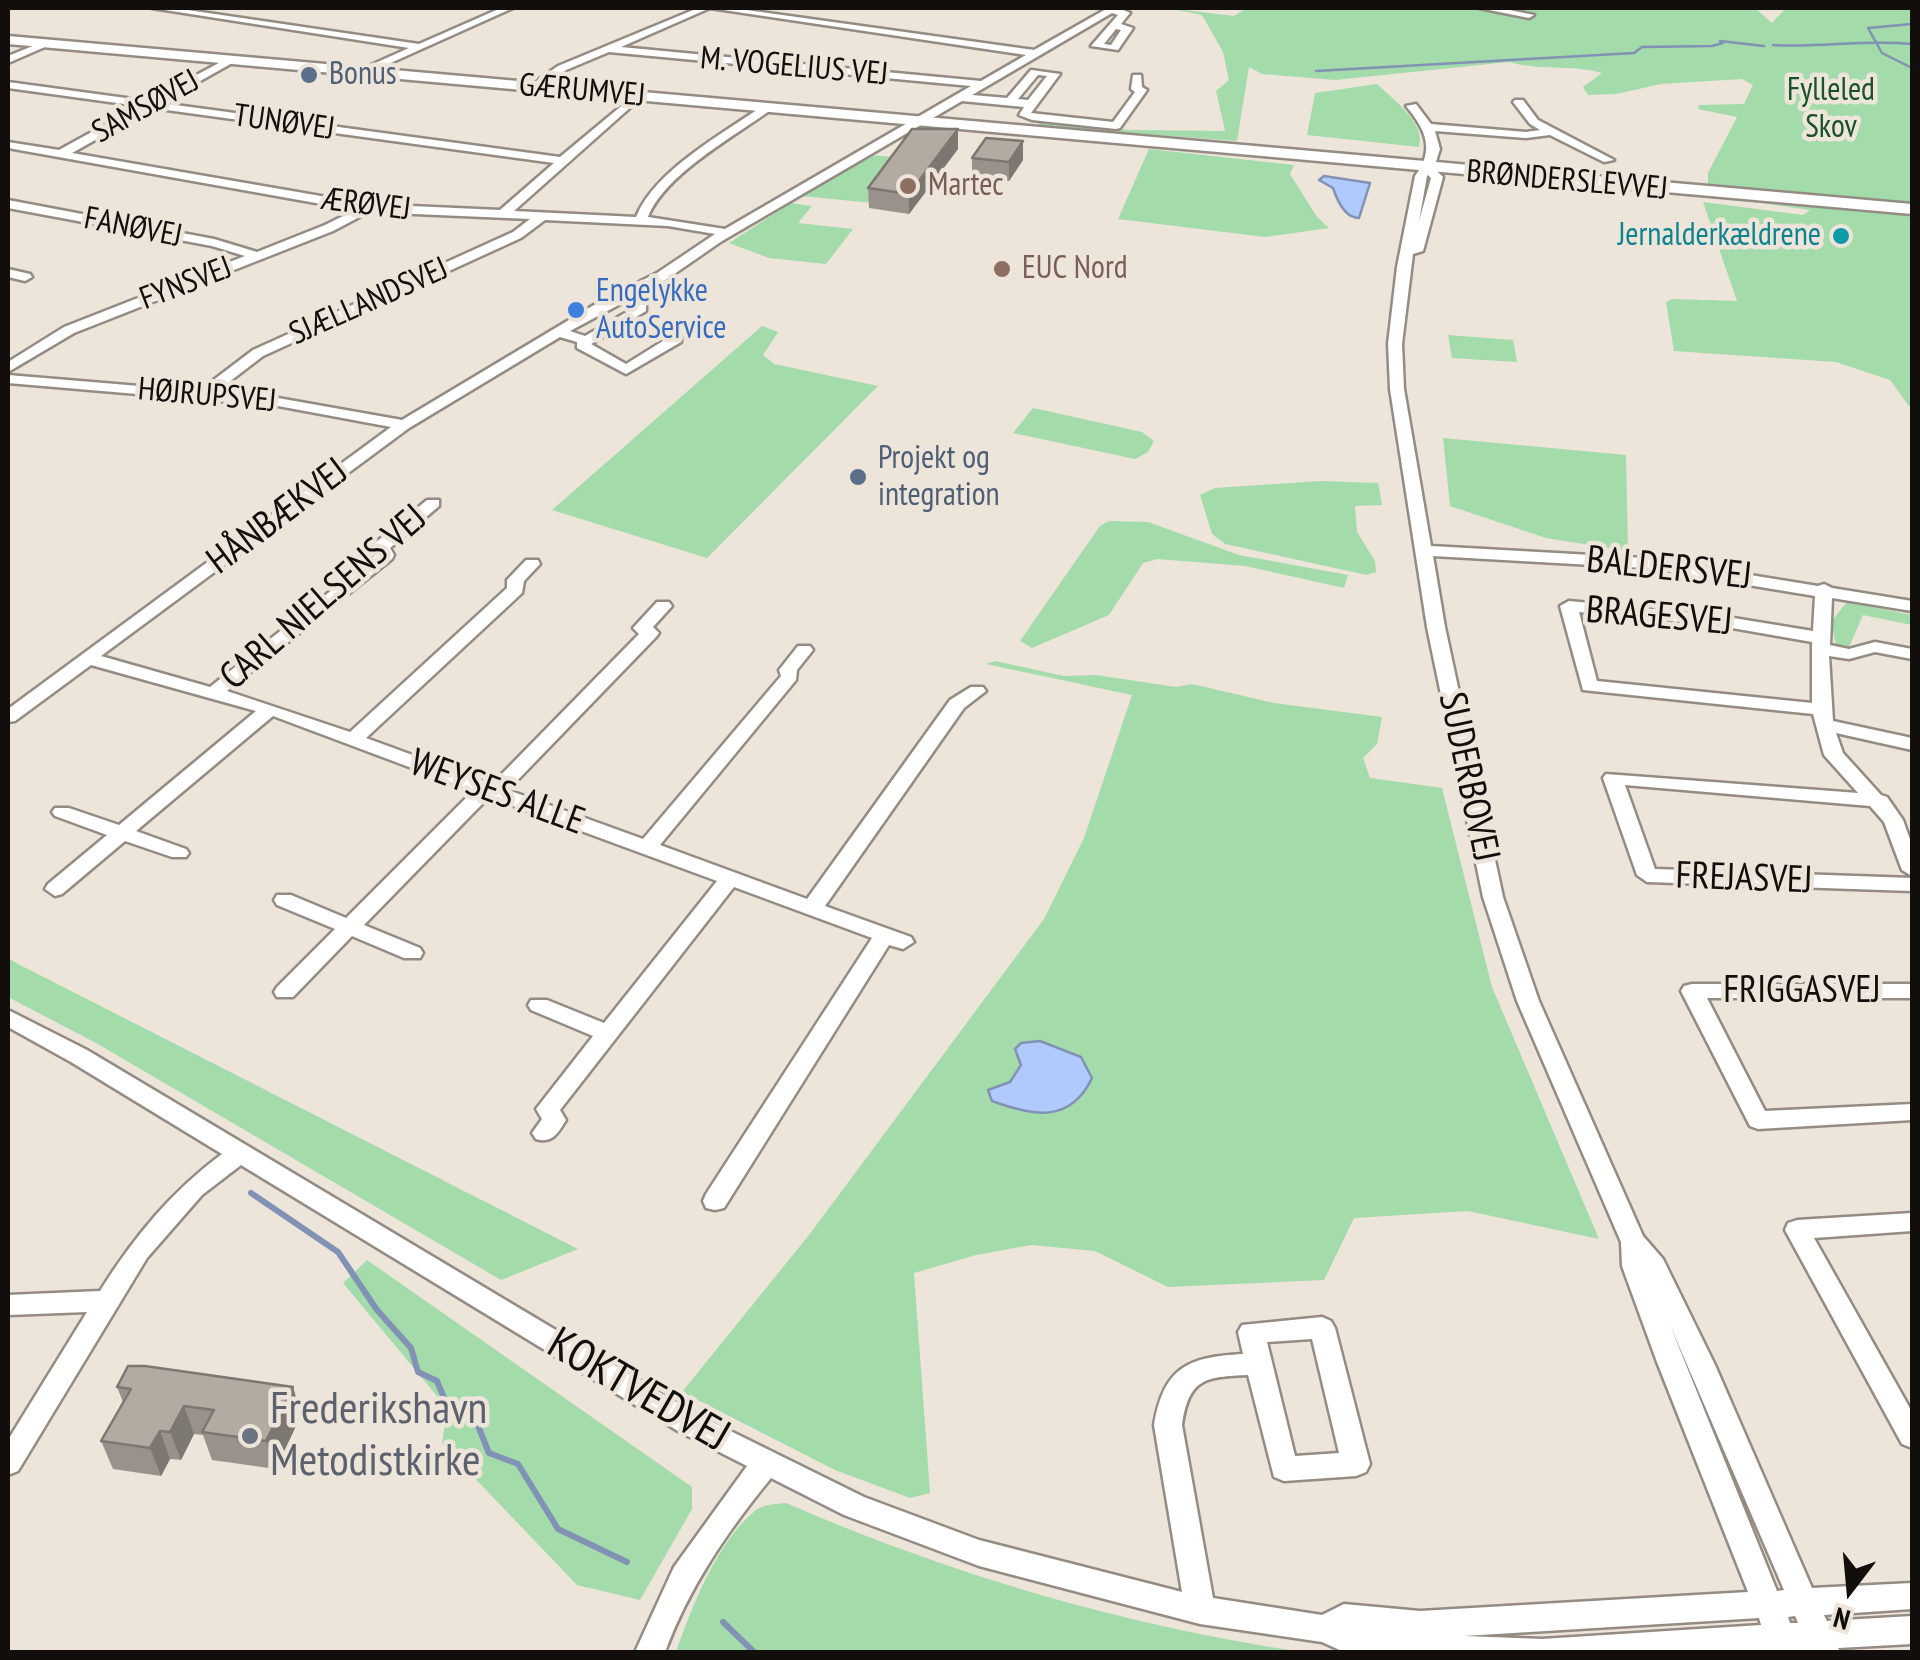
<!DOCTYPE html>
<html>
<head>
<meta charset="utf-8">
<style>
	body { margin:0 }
	#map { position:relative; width:1920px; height:1660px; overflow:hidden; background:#ede4da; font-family:"PT Sans Narrow",sans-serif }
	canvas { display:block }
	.frame { position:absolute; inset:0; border:10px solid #110e0b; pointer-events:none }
	.north { position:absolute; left:1800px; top:1540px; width:100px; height:100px; -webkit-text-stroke:8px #ede4da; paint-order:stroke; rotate:196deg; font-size:28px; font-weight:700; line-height:40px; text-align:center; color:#110e0b }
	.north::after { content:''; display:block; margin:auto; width:35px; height:45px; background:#110e0b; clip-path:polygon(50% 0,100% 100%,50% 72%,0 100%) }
</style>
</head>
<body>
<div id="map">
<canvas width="1920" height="1660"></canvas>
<div class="frame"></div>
<div class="north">N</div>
</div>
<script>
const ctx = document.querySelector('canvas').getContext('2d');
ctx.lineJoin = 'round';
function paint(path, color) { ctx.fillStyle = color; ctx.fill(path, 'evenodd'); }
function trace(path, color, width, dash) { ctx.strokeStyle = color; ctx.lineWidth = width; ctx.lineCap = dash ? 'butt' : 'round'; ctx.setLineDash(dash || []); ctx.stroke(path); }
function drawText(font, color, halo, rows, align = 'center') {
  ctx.font = font + ' "PT Sans Narrow",sans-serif'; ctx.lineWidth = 9; ctx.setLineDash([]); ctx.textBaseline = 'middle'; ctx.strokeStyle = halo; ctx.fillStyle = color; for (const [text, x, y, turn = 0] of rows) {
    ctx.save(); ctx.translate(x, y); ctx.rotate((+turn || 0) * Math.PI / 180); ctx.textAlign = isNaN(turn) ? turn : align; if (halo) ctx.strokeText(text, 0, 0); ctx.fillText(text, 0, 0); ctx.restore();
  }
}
paint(new Path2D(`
	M1168 8 1234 16 1247 8H1755L1772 23 1786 8H1912V203L1708 185V173L1737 117 1698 109 1699 105 1744 104 1753 85 1742 79 1661 84 1616 94 1588 95 1583 87 1602 73C1570 64 1540 71 1509 62L1335 80 1262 74 1249 67 1237 141 1040 126 1038 122 1042 120 1128 130 1225 131 1216 91 1229 80 1223 52 1202 15Z
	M1377 84C1393 100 1426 122 1419 147L1307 135 1315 93Z
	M1149 149 1294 165 1290 174 1317 217 1329 228 1265 237 1118 219Z
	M871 155 904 158 873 203 802 196Z
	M1719 197 1912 215V410L1890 380 1836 362 1674 351 1666 302 1672 299 1737 301 1703 202 1803 215 1810 210Z
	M791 203 812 206 798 223 853 229 826 264 769 258 729 243Z
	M762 326 778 332 763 355 774 364 878 386 707 558 552 510Z
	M1448 335 1513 340 1517 362 1452 358Z
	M1033 408 1142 432 1154 441 1148 452 1135 459 1013 433Z
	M1443 438 1626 455 1628 551 1546 538 1450 506Z
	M1320 481 1378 483 1382 505 1355 506 1357 532 1375 561 1376 572 1367 575 1225 544 1212 534 1200 495 1215 488Z
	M1109 521 1148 522 1239 555 1348 575 1344 588 1245 566 1157 559 1143 563 1109 615 1032 648 1020 641 1100 526Z
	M1847 602 1912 615V625L1863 615 1849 647 1836 644 1831 622Z
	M995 661 1064 676 1096 675 1176 687 1192 684 1274 703 1382 717 1377 744 1363 758 1370 778 1442 788 1492 987 1599 1239 1468 1211 1354 1218 1324 1280 1168 1287 1095 1251 1031 1245 976 1255 914 1273 930 1493 910 1498 835 1470 682 1392 809 1235 1044 919 1084 838 1132 695 986 664Z
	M8 958 18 964 578 1249 501 1280 96 1043 8 997Z
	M367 1260 692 1487V1509L640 1600 577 1585 442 1444 447 1408 343 1283Z
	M786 1503C952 1575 1123 1625 1302 1652H676C692 1607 717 1541 756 1510 765 1504 776 1504 786 1503Z`), '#a3dbab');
const water = new Path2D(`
	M1324 176 1370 183 1359 218C1345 218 1337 200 1333 188L1319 180Z
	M1040 1041 1081 1057 1092 1078C1070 1124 1033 1116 992 1101L988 1090 1010 1082 1021 1065 1015 1049 1021 1043Z`);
paint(water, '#b1cafd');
trace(water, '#8192b4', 2.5);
trace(new Path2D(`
	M1912 24 1868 28 1882 53 1912 68
	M1773 45C1821 48 1863 39 1912 44
	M1316 71 1634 53 1642 47 1712 46 1723 43 1720 41 1764 46`), '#8192b4', 2.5);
trace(new Path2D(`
	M251 1193 338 1252 377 1310 411 1348 418 1372 437 1381 445 1400 474 1416 489 1453 518 1464 558 1529 627 1562
	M723 1622 754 1652`), '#8192b4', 6);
const minor = new Path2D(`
	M152 8H174L419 44 501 8H513L366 74 362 73V69L409 48Z
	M698 8H710L621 47 981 81 1026 55 710 8H732L1034 50 1108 8H1119L1130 13 1121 24 1133 28 1118 50 1091 46 1118 15 1112 13 972 95 1007 98 1031 70 1060 74 1031 113 1113 122 1135 92 1131 89 1133 75H1141L1142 87 1147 90 1120 128 1116 129 1032 120 1019 115 1024 107 962 101 722 241 667 279 570 331 585 336 641 304 646 305V311L591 344 626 364 671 336H681V342L626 374 577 348V342L560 337 409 428 101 656 210 687 377 554 373 547 375 543 427 500H439V506L390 548 394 555 392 559 227 691 350 732 507 588V580L526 560H538L540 564 524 581 522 593 366 738 492 784 639 634 633 628 657 602H669L672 606 653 627 659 633 656 637 508 790 643 839 781 676 779 670 798 646H810L813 650 797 670 796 680 660 845 807 899 950 700 971 687H983L986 691 964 708 825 906 911 937 914 942 903 949 889 945 724 1208 715 1210 706 1208 703 1201 706 1194 872 938 734 887 560 1110 566 1120C558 1133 552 1144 536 1139L532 1133 542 1119 536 1109 593 1036 531 1010 528 1005 531 1000H547L604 1023 717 881 489 797 364 925 420 948 423 953 420 958H404L352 936 293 997H277L274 992 277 987 335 929 277 905 274 900 277 895H291L346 918 473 791 273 716 136 831 186 849 189 853 186 857H172L125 841 62 894 55 896 45 889 48 884 107 835 55 816 52 812 55 808H69L119 825 256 711 91 665 15 721 8 722V709L391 427 278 406 8 383V375L199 391 253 350 513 232 530 219 369 212 333 231 74 333 8 372V362L64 327 245 256 212 246 8 208V200L214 239 257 252 325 225 355 210 8 148V142L59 150 139 106 8 88V82L148 101 230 57 235 60 234 62 161 103 560 157 637 93 641 94V98L514 211 636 217C655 170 724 133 764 105H772V109C735 136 665 174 648 217L725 229 971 86 609 52 566 70 538 88 529 86 558 66ZM1116 29 1121 30 1111 45 1104 44ZM1038 75 1047 76 1028 100 1018 99ZM152 108 554 163 500 210 367 204 72 153ZM545 220 668 226 715 234 657 273 599 302 402 420 278 398 216 392 263 356 521 238Z
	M1479 8H1500L1534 15 1529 18Z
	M45 41 54 43 8 63V56Z
	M1515 100H1523L1538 120 1614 160 1604 162 1550 135 1526 138 1435 131 1440 149 1434 168 1443 177 1423 251 1413 254 1402 344 1404 389 1431 546 1645 558 1818 586 1824 584 1832 588 1912 601V611L1832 598 1830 645 1849 649 1875 642 1912 649V659L1875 652 1849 659 1829 656 1833 721 1912 738V750L1836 733 1843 753 1881 795 1887 797 1903 820 1912 845V876L1902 870 1884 822 1870 806 1625 785 1655 869 1912 878V891L1647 882 1637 875 1603 778 1606 774 1858 793 1824 755 1813 714 1583 690 1560 606 1569 601 1715 615 1813 631 1815 596 1645 568 1433 556 1445 627 1503 897 1539 1001 1643 1236 1663 1259 1715 1365 1812 1588 1912 1583V1609L1824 1615 1827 1621 1912 1616V1644L1838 1648 1840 1652 1809 1650 1344 1652 1322 1642 1200 1624 979 1566 844 1515 771 1478C727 1532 689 1587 665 1652H635L674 1567 747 1466 678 1431 241 1165 202 1195 147 1258 18 1471 8 1475V1440L87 1312 8 1315V1295L100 1291C134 1237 171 1192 222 1154L71 1062 8 1027V1010L87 1050 698 1415 864 1497 979 1540 1182 1592 1154 1425C1164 1367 1188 1357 1243 1354L1238 1332 1242 1325 1322 1317 1331 1321 1335 1328 1370 1464 1366 1472 1356 1476 1284 1481 1274 1477 1248 1375C1205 1377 1189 1378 1182 1425L1213 1598 1322 1615 1344 1604 1420 1611 1748 1592 1657 1362 1622 1266 1621 1242 1517 1001 1483 897 1427 627 1390 389 1388 344 1397 267 1415 176C1435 150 1426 130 1406 106L1416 104 1431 124 1526 132 1540 130 1530 124 1513 102ZM1428 175 1431 178 1419 221 1427 176ZM1579 612 1715 625 1812 642V703L1597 681ZM1670 1325 1784 1590 1777 1591ZM1312 1339 1339 1453 1295 1456 1267 1342ZM1795 1616 1798 1623H1790L1788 1617ZM1759 1618 1761 1625 1542 1639 1464 1636Z
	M8 269 30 274 32 277 25 281 8 277Z
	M1692 984H1912V998H1707L1765 1111 1912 1104V1120L1758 1129 1750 1126 1681 991 1684 986Z
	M1912 1213V1231L1814 1238 1912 1412V1448L1902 1444 1785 1230 1788 1223 1797 1220Z`);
const major = new Path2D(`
	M8 36 1912 204V214L8 44Z`);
trace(minor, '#948c83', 5);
trace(major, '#948c83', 5);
paint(minor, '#fff');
paint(major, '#fff');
paint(new Path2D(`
	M958 129V149L909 214 869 208 868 188Z
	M1023 141V160L1009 181 972 178V158Z
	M117 1387H293L301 1415 276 1469 212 1460 203 1435 194 1434 181 1460 170 1459 161 1476 113 1469 101 1441 123 1402Z`), '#9a928a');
paint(new Path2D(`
	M958 129V149L909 214V194Z
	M1023 141V160L1009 181V162Z
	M293 1387 301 1415 276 1469 266 1441Z
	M184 1406 194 1434 181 1460 170 1432Z
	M160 1431 170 1459 161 1476 150 1448Z`), '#7d7771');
const building = new Path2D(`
	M912 129H958L909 194 868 188Z
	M986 138 1023 141 1009 162 972 158Z
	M128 1366H145L293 1387 266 1441 202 1432 214 1410 184 1406 170 1432 160 1431 150 1448 101 1441 131 1389 117 1387Z`);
paint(building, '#b3aaa1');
trace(building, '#7d7771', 2.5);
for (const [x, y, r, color] of [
	[309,75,10,"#5c6f8a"],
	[908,186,10,"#8d6e63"],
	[1841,236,10,"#0f9aa8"],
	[1002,269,10,"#8d6e63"],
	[576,310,10,"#3f7fe0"],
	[858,477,10,"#5c6f8a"],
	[250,1436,10,"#6b7280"]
]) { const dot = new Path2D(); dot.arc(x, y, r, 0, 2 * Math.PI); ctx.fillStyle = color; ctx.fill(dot); trace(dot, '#ede4da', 4); }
drawText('32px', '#110e0b', '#ede4da', [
	["M. VOGELIUS VEJ",794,67,5],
	["GÆRUMVEJ",582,91,5],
	["SAMSØVEJ",146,107,-29],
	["TUNØVEJ",284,123,8],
	["BRØNDERSLEVVEJ",1567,181,5],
	["ÆRØVEJ",366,205,7],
	["FANØVEJ",133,228,11],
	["FYNSVEJ",186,284,-21],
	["SJÆLLANDSVEJ",369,302,-24],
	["HØJRUPSVEJ",207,396,5]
]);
drawText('32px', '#4e5e75', '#ede4da', [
	["Bonus",329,75],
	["Projekt og",878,459],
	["integration",878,496]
], 'left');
drawText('32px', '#175327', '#ede4da', [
	["Fylleled",1831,91],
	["Skov",1831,128]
]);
drawText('32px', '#785e54', '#ede4da', [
	["Martec",928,186],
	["EUC Nord",1022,269]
], 'left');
drawText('32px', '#0d838f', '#ede4da', [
	["Jernalderkældrene",1821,236]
], 'right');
drawText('32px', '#366cbe', '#ede4da', [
	["Engelykke",596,292],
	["AutoService",596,329]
], 'left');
drawText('38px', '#110e0b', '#ede4da', [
	["HÅNBÆKVEJ",278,517,-37],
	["BALDERSVEJ",1669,569,6],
	["CARL NIELSENS VEJ",324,598,-41],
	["BRAGESVEJ",1659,617,5],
	["SUDERBOVEJ",1468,777,78],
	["WEYSES ALLE",497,793,20],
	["FREJASVEJ",1744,879,2],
	["FRIGGASVEJ",1802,991]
]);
drawText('45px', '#110e0b', '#ede4da', [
	["KOKTVEDVEJ",638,1391,30]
]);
drawText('45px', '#5b616d', '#ede4da', [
	["Frederikshavn",270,1410],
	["Metodistkirke",270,1462]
], 'left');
</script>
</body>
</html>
